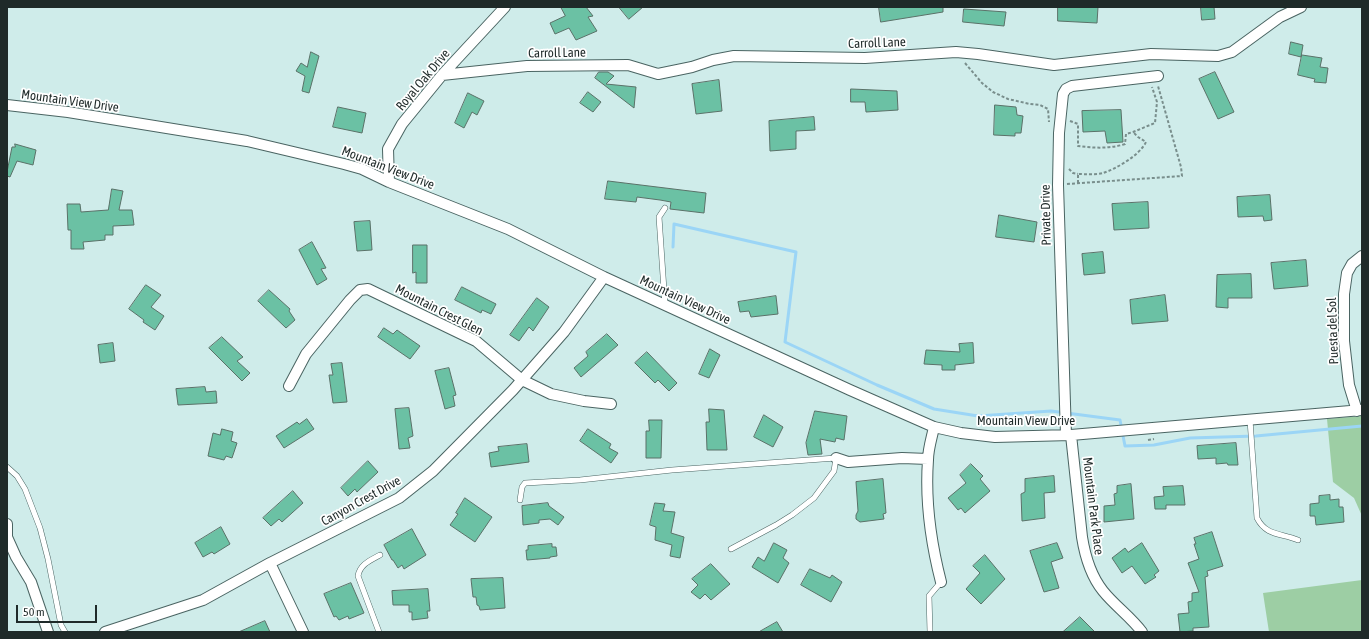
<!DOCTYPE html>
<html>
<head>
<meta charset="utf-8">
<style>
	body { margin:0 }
	#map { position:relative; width:1369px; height:639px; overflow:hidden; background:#cfecea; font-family:"Asap Condensed",sans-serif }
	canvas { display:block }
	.frame { position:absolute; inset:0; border:8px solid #1f2a29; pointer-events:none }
	.scale { position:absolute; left:16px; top:605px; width:81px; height:18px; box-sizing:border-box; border:2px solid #1f2a29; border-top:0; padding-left:5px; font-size:12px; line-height:14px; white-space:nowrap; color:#1f2a29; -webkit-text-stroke:3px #fff; paint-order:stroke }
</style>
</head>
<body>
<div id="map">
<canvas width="1369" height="639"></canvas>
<div class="frame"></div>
<div class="scale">50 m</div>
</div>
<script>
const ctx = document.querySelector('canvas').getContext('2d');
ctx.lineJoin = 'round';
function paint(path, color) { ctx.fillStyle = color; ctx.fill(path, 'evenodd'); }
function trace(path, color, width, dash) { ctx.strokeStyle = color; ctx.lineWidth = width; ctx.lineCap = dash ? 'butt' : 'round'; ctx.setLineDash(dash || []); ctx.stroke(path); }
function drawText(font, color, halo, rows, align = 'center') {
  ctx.font = font + ' "Asap Condensed",sans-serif'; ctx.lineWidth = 3.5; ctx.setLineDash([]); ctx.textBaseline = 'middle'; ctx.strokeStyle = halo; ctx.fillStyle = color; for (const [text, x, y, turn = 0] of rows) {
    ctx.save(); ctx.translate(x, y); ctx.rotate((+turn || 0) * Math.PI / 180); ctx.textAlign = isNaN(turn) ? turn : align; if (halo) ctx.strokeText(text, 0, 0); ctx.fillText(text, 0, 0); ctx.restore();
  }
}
paint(new Path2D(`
	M1362 416V516L1354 498 1333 482 1327 419Z
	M1362 580V632H1269L1263 593Z`), '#9dcea4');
trace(new Path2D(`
	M673 247 674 224 796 252 785 342 877 385 934 409 978 416 1051 411 1120 420 1125 446 1154 445 1190 438 1256 436 1362 426`), '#9bd5f6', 3);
const building = new Path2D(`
	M561 7H586L593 16 588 17 597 31 576 40 569 28 555 34 550 23 565 16Z
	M619 7H643L629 19Z
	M879 7H943V12L881 22Z
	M1058 7H1098L1097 23 1058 21Z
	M1201 7H1214L1215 19 1202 20Z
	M964 9 1006 12 1004 26 963 22Z
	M1291 42 1303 45 1301 57 1289 54Z
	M311 52 319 56 309 93 302 91 305 76 296 71 301 63 307 67Z
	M1302 55 1322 58 1320 67 1328 68 1326 83 1314 82 1315 79 1298 75Z
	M599 72H608L614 76 606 84 636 87 634 108 595 78Z
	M1215 72 1234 112 1218 119 1199 79Z
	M719 80 722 111 696 114 692 84Z
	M851 89 897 91 898 110 866 112 865 102H851Z
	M588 92 601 102 593 112 580 103Z
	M468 93 484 101 477 115 472 112 464 128 455 123Z
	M995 105 1016 107 1017 115 1023 116 1021 133H1015V136L994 135Z
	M338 107 366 113 362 133 333 127Z
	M1121 110 1123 142 1107 143 1105 131 1083 132 1082 111Z
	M814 117 815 130 796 131V149L770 151 769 121Z
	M15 144 36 150 33 165 17 161 10 177 7 176V172L12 147H15Z
	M608 181 706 193 704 213 670 209 671 202 660 200 637 197 636 202 605 199Z
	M112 189 123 191 119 210H132L134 225 113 226V235H105V240L83 242 84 249H71V230H68L67 204H80L81 212 108 210Z
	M1270 195 1272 220 1264 221 1263 216 1238 217 1237 197Z
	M1148 202 1149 228 1114 230 1112 204Z
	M999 215 1037 222 1034 242 996 237Z
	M370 221 372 250 357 251 354 222Z
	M312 242 326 268 321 269 327 279 317 285 299 250Z
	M413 245H427V283H416V272L413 273Z
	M1103 252 1105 273 1084 275 1082 254Z
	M1306 260 1308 286 1274 289 1271 263Z
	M1251 274 1252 298H1228V308L1216 307 1217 275Z
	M146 285 161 295 151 307 164 316 155 330 143 322 144 320 129 309Z
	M462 287 496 304 491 314 482 310 481 313 455 300Z
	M269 290 290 309 289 311 295 320 286 328 258 301Z
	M1165 295 1168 321 1132 324 1130 300Z
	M776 296 778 314 751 317 749 311 740 312 738 302Z
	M537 298 549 307 533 331 529 327 519 341 510 335Z
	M384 328 393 334 397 330 420 346 410 359 378 337Z
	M607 334 618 345 581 377 574 368 588 356 586 352Z
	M222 337 243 357 237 361 250 373 242 381 209 348Z
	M113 343 115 361 100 363 98 345Z
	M973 343 974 363 955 365V370H942V365L924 364 926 350 960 352 959 344Z
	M710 349 720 355 709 378 699 374Z
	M647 352 677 383 669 391 658 380 655 383 635 363Z
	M342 363 347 402 333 403 329 375H333L331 364Z
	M449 368 456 395 453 396 455 406 445 409 435 371Z
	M205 387 206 392 216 391 217 403 178 405 176 389Z
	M409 408 413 436 408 438 410 448 399 449 395 409Z
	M709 409 724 410 727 450H707L706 422H709Z
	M815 411 847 416 844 440 836 438 835 442 820 439 822 454 808 455 806 443Z
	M764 415 783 427 773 447 754 437Z
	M307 419 314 429 284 448 276 436 297 422 299 424Z
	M649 420H662L661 458H646V431H649Z
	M222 429 233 432 231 441 237 443 232 458 226 456 224 460 208 456 213 433 220 435Z
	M588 429 611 444 609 448 618 453 611 463 580 441Z
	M1236 443 1238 465H1228L1227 463 1216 464V458L1198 459 1197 446Z
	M527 444 529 462 491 467 489 453 499 451 498 447Z
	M368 461 378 472 357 492 355 489 348 496 341 488Z
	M971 464 983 476 980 479 990 491 965 513 961 508 958 510 948 498 966 483 960 475Z
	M1054 476 1055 492 1044 493 1045 518 1022 521 1021 494 1025 492V479Z
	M883 479 886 513 883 514 884 519 860 522 856 519V515L858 511 856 482Z
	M1131 484 1134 519 1104 522V506L1115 505 1114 494 1117 493V486Z
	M1183 486 1185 505H1166V509H1155L1154 497 1164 496 1163 487Z
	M293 491 303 503 282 522 279 519 271 526 263 518Z
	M1330 495V500L1339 499V507H1343L1344 522 1316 525 1315 516H1310V504L1319 503V496Z
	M465 498 492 517 475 542 450 525 458 514 456 513Z
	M548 503 549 506 564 517 558 525 550 519 539 520V523L523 525 522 506Z
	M655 503 665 504 663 511 675 512 671 533 684 537 680 558 670 556 672 545 655 540 656 527 650 525Z
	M221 527 230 544 214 554 212 552 203 557 195 543Z
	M412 529 426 555 404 569 402 565 398 568 393 560H392L384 545Z
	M1212 532 1223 566 1207 571 1208 576 1205 577 1209 627 1193 628V631L1180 632 1178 614 1189 613 1188 602 1192 601V593L1199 592 1188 563 1199 559 1194 544H1196L1194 538Z
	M774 543 787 550 783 558 789 563 778 583 752 567 758 557 764 561Z
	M1057 543 1063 558 1051 562 1059 588 1044 592 1030 551Z
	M1142 543 1159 571 1154 575 1156 577 1145 584 1132 566 1122 573 1112 558 1125 548 1128 552Z
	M552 544V547H556L557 556 550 557V558L527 560 526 550H528V546Z
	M985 555 1005 579 981 604 966 589 980 573 973 566Z
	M711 564 730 584 711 600 705 594 700 599 691 592 698 585 692 579Z
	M810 569 830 578 832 575 842 582 831 602 801 585Z
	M503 578 505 608 480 610 479 606 477 605 476 597H473L471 579Z
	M351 583 364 613 349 619 348 616 339 620 336 616 334 617 324 594Z
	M428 589 430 611H427L428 618 412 620V612H409V605H393L392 591Z
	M1080 617 1095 632H1063Z
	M265 621 270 632H239Z
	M777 622 783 632H759Z`);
paint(building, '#6bc1a4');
trace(building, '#5a7168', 1);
const lane = new Path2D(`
	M665 305 659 217 665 208
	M1250 420 1257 518C1266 536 1281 533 1298 540
	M7 467 17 476 25 489 40 528 48 559 61 625 65 632
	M520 500 522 487 525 483 580 480 672 470 836 458 834 471 814 498 792 515 776 525 731 549
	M379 632 358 576C360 564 371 560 380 555
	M930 632 929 596 941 582`);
const street = new Path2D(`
	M442 75 527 66 628 65 658 74 692 67 713 60 734 56 865 58 956 52 978 54 1054 65 1151 54 1218 56 1232 52 1280 17 1301 7
	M7 105 68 112 247 141 344 164 362 169 389 182 508 229 604 277 850 390 934 427 961 433 995 437 1071 435 1362 410
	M389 182 388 149 402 124 442 75 505 7
	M289 386 306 354 350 300 360 290 368 289 476 341 522 380 551 394 584 401 611 404
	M1357 411 1349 385 1344 341V294L1347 273 1352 264 1362 256
	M934 427C932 437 928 449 928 460 925 501 931 543 941 582
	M1066 435 1058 185 1059 133 1063 94 1066 89 1072 86 1158 76
	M1071 435 1082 537C1085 556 1091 576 1103 591 1115 606 1131 617 1142 632
	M836 458 848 462 902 458 928 459
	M7 524V537L16 557 31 582 48 632
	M270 563 303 632
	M105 632 203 600 270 563 399 498 433 471 513 390 564 332 604 277`);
trace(lane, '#4a6462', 6);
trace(street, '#4a6462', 12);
trace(new Path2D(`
	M965 63 982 83 993 92 1008 99 1030 104 1040 105 1048 109 1049 122
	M1070 121 1078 124V146C1093 148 1110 149 1125 144L1126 134 1133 132 1155 123 1157 102 1152 87
	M1069 169 1073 173 1078 174
	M1078 183V174C1085 174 1096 175 1103 173 1116 169 1140 155 1146 142L1138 137 1133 132
	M1067 184 1182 176 1181 167 1158 86
	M1148 440 1154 439`), '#798e8c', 2, [3, 2]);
trace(lane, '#fff', 5);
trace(street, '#fff', 10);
drawText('13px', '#1f2a29', '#fff', [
	["Carroll Lane",877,43,-2],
	["Carroll Lane",557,53,-1],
	["Royal Oak Drive",423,80,-50],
	["Mountain View Drive",70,101,8],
	["Mountain View Drive",388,168,21],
	["Private Drive",1046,215,-91],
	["Mountain View Drive",685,300,25],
	["Mountain Crest Glen",439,310,27],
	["Puesta del Sol",1333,331,-92],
	["Mountain View Drive",1026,421],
	["Canyon Crest Drive",361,501,-29],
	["Mountain Park Place",1093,506,83]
]);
</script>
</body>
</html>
